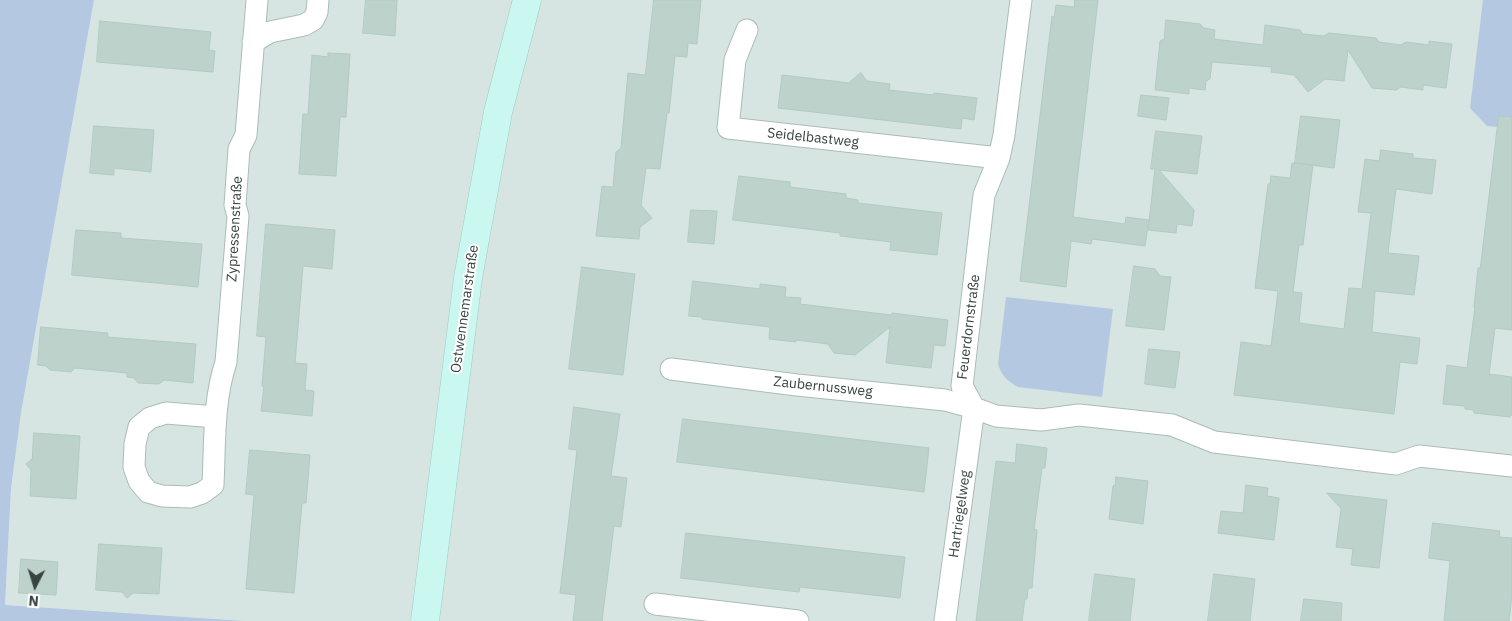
<!DOCTYPE html>
<html>
<head>
<meta charset="utf-8">
<style>
	body { margin:0 }
	#map { position:relative; width:1512px; height:621px; overflow:hidden; background:#e7f1ef; font-family:"IBM Plex Sans",sans-serif }
	canvas { display:block }
	.north { position:absolute; left:10px; top:561px; width:50px; height:50px; -webkit-text-stroke:4px #fff; paint-order:stroke; rotate:185deg; font-size:14px; font-weight:700; line-height:20px; text-align:center; color:#374440 }
	.north::after { content:''; display:block; margin:auto; width:18px; height:22px; background:#374440; clip-path:polygon(50% 0,100% 100%,50% 72%,0 100%) }
</style>
</head>
<body>
<div id="map">
<canvas width="1512" height="621"></canvas>
<div class="north">N</div>
</div>
<script>
const ctx = document.querySelector('canvas').getContext('2d');
ctx.lineJoin = 'round';
function paint(path, color) { ctx.fillStyle = color; ctx.fill(path, 'evenodd'); }
function trace(path, color, width, dash) { ctx.strokeStyle = color; ctx.lineWidth = width; ctx.lineCap = dash ? 'butt' : 'round'; ctx.setLineDash(dash || []); ctx.stroke(path); }
function drawText(font, color, halo, rows, align = 'center') {
  ctx.font = font + ' "IBM Plex Sans",sans-serif'; ctx.lineWidth = 4; ctx.setLineDash([]); ctx.textBaseline = 'middle'; ctx.strokeStyle = halo; ctx.fillStyle = color; for (const [text, x, y, turn = 0] of rows) {
    ctx.save(); ctx.translate(x, y); ctx.rotate((+turn || 0) * Math.PI / 180); ctx.textAlign = isNaN(turn) ? turn : align; if (halo) ctx.strokeText(text, 0, 0); ctx.fillText(text, 0, 0); ctx.restore();
  }
}
paint(new Path2D(`
	M94 0H1512V621H246L5 605 11 489 21 413Z`), '#d6e5e1');
paint(new Path2D(`
	M0 0H94L21 413 11 489 5 605 246 621H0Z
	M1483 0H1512V128L1487 126 1470 108Z
	M1006 297 1113 309 1102 397 1018 387C1007 381 1002 376 998 364Z`), '#b4c9e1');
const building = new Path2D(`
	M366 0H397L395 36 363 33Z
	M654 0H701L697 44 688 43 687 57 675 56 669 113H667L660 169 646 168 641 205 652 218 640 227 639 239 596 236 602 186 613 187 616 152 621 148 628 73 645 75Z
	M1075 0H1098L1073 217 1125 224 1126 217 1149 220 1145 246 1092 239 1091 244 1071 241 1066 287 1020 281 1052 16 1054 17 1056 5 1074 7Z
	M1166 20 1200 24 1204 28 1215 30 1214 39 1263 45 1265 25 1300 30 1303 34 1324 36 1329 33 1376 38 1379 42 1401 45 1406 42 1429 45V41L1452 44 1446 88 1423 85V90L1401 87 1396 90 1372 88 1348 50 1344 81 1325 79 1308 92 1294 75 1271 72 1272 67 1212 62 1210 79 1206 81 1205 90 1189 88V94L1155 90 1160 41 1164 39Z
	M100 21 211 32 209 50 215 51 213 72 97 62Z
	M328 53 350 54 346 117H340L336 176 299 174 303 114H308L312 55 328 57Z
	M861 73 867 81 890 84 889 90 933 95 934 93 977 98 974 120 962 118 961 129 778 108 782 75 850 83V82Z
	M1141 95 1169 98 1166 120 1138 116Z
	M1301 116 1340 120 1334 168 1295 163Z
	M1499 116 1512 117V330L1495 328 1489 374 1512 377V415H1511L1510 417 1474 413V410L1465 409V406L1443 404 1447 365 1467 368 1475 307H1474L1478 268H1480Z
	M94 126 154 130 151 172 114 168V175L90 173Z
	M1156 131 1202 136 1197 174 1159 170 1194 210 1192 226 1177 224 1176 233 1148 230 1155 169H1151Z
	M1381 150 1413 154V158L1436 160 1432 194 1396 189 1388 253 1419 256 1414 295 1375 291 1372 332 1420 338 1417 364 1400 362 1394 414 1234 395 1241 342 1271 346 1278 291 1255 288 1268 184H1270L1271 176 1290 178 1292 163 1313 165 1303 245H1299L1293 292 1302 293 1299 323 1344 329 1349 288 1362 289 1371 213 1358 212 1365 159 1379 161Z
	M739 176 790 182V187L846 194V198L858 200V203L942 213 937 255 890 250 891 242 840 236V233L733 220Z
	M691 210 717 211 714 244 688 242Z
	M266 224 335 230 332 269 303 266 295 363 307 364 305 390 314 391 312 416 261 411 264 386H262L266 337 257 336Z
	M76 230 121 233V238L202 244 198 287 72 275Z
	M1134 266 1155 269 1160 276 1171 277 1164 330 1126 326Z
	M582 267 635 274 623 375 569 369Z
	M693 281 760 289V284L786 287 785 297 801 298 800 304 891 315 892 313 948 320 945 346 934 345 931 368 886 363 890 327 855 355 834 353 828 344 796 340V342L769 339 770 327 702 319V317L689 316Z
	M41 327 108 333 107 337 196 344 193 383 164 380 159 384 138 383 134 378 127 377V373L75 368 71 372 50 370 46 366 38 365Z
	M1149 349 1180 352 1175 388 1145 384Z
	M574 407 620 414 611 476 627 478 621 527 614 526 602 621H573L576 595 560 593 577 450 569 449Z
	M683 419 929 448 924 492 677 462Z
	M34 433 80 436 76 499 30 496 31 470 26 464 32 459Z
	M1017 444 1047 448 1045 468H1042L1034 529 1037 530 1032 588H1028L1027 599H1025L1022 621H976L996 461 1015 463Z
	M250 450 310 455 306 503H302L294 593 246 589 254 495 246 494Z
	M1116 477 1148 481 1143 524 1109 519 1113 486 1115 485Z
	M1246 485 1268 488 1267 496 1279 498 1274 540 1218 533 1221 511 1243 513Z
	M1327 493 1387 500 1379 568 1351 565 1353 549 1336 547 1341 509Z
	M1433 523 1500 531 1499 537 1512 538V596L1509 621H1444L1450 561 1429 558Z
	M686 533 905 557 900 598 800 587 799 592 681 578Z
	M99 544 162 548 159 594 133 593 127 598 122 592 96 590Z
	M21 559 58 562 56 595 19 593Z
	M1095 574 1135 579 1130 621H1089Z
	M1214 574 1255 579 1250 621H1208Z
	M1304 599 1342 603 1341 621H1301Z`);
paint(building, '#bed2cc');
trace(building, '#b2cbc4', 1);
const street = new Path2D(`
	M1021 0 1004 135 999 158 984 195 962 386 974 408 996 416 1041 420 1079 415 1172 425 1214 442 1396 464 1419 456 1512 466
	M747 30 735 60 728 128 999 158
	M253 42 270 32 304 25 313 20 317 12 318 0
	M671 369 797 385 945 400 974 408 945 621
	M216 417 166 413 150 418 139 427 135 444 134 467 139 481 148 492 162 496 190 497 202 493 213 485C215 444 213 401 226 362L238 216 235 205 239 149 246 135 257 0
	M655 604 798 621`);
const secondary = new Path2D(`
	M425 621 468 278 498 112 527 0`);
trace(street, '#abbcb7', 23);
trace(secondary, '#9bccc4', 29);
trace(street, '#fff', 21);
trace(secondary, '#caf8f1', 28);
drawText('14px', '#374440', '#fff', [
	["Seidelbastweg",813,138,6],
	["Zypressenstraße",235,229,-87],
	["Ostwennemarstraße",465,309,-82],
	["Feuerdornstraße",969,327,-83],
	["Zaubernussweg",823,387,6],
	["Hartriegelweg",960,514,-82]
]);
</script>
</body>
</html>
